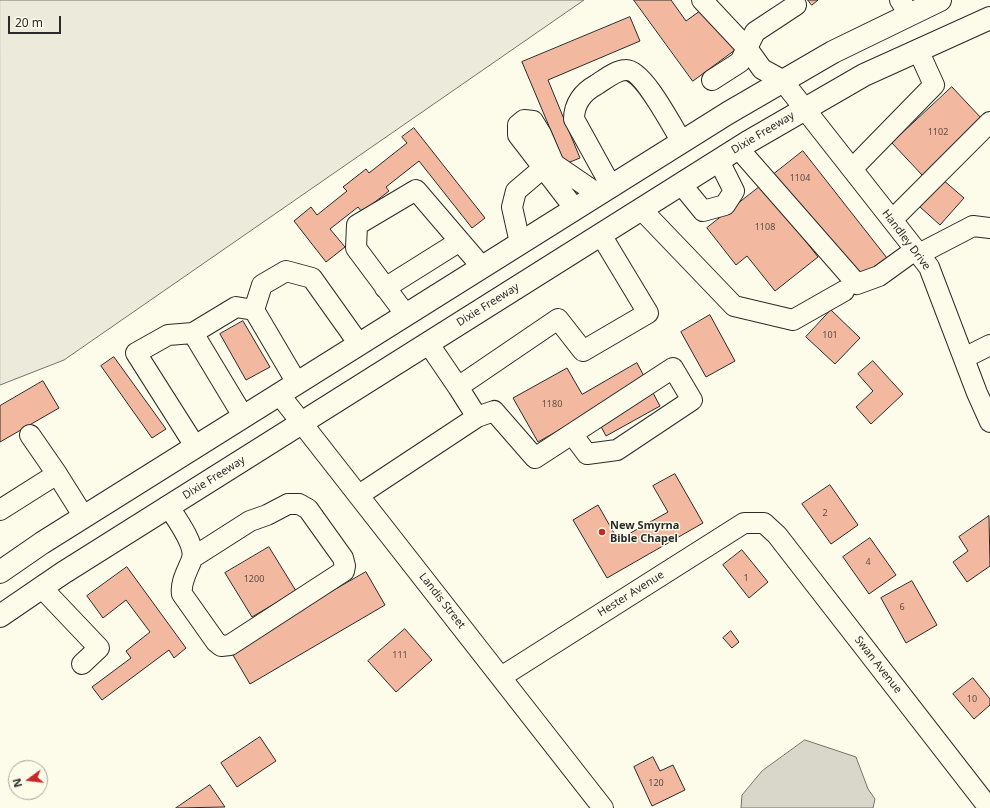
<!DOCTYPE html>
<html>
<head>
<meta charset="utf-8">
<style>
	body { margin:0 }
	#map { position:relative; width:990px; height:808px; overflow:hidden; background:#fdfbea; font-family:"Noto Sans",sans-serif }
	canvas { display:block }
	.north { position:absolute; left:8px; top:760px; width:40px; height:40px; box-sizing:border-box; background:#fdfbea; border:1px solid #a9a89e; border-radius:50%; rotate:255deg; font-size:11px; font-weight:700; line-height:16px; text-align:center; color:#2b2b2b }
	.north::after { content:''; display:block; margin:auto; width:14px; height:18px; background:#c62828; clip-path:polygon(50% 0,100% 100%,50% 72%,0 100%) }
	.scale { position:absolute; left:8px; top:16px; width:53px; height:18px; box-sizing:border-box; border:2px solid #2b2b2b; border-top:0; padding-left:5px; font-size:12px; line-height:14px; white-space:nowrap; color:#2b2b2b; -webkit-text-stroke:3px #fdfbea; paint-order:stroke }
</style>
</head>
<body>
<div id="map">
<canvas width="990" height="808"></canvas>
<div class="north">N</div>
<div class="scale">20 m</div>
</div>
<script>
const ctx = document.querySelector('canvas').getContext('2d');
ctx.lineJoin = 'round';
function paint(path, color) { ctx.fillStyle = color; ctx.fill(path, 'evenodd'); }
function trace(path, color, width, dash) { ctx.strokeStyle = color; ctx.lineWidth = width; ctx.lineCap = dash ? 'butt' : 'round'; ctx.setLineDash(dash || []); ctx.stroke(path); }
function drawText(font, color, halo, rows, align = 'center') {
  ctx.font = font + ' "Noto Sans",sans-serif'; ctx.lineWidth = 3; ctx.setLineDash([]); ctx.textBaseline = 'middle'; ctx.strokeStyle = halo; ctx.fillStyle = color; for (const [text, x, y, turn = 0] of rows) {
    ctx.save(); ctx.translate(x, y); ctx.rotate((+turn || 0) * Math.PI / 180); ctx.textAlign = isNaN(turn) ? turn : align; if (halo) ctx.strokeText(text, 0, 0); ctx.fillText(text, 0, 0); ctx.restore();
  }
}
const green = new Path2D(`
	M0 0H584L64 360 0 385Z`);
paint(green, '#ecebdb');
trace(green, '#74746e', 1);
const water = new Path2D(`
	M805 740 856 757 868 789 875 799 873 808H741L742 795 762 771Z`);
paint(water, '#d8d7c9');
trace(water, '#74746e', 1);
const building = new Path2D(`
	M634 0H671L686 21 704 8 735 50 693 81Z
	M808 0H818L812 5Z
	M630 17 640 41 548 80 580 158 565 164 522 62Z
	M952 87 983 120 923 176 892 143Z
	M414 128 485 218 472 228 419 161 386 187 389 191 362 212 358 207 330 229 345 247 326 262 294 221 311 207 317 215 347 191 343 187 366 169 369 173 407 143 402 137Z
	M803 151 887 258 858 281 774 174Z
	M942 179 964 198 940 225 919 206Z
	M762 185 818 257 775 291 747 256 736 265 707 228Z
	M831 310 860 338 835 364 806 337Z
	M710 315 735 361 706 377 681 332Z
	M243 321 270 367 246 380 220 334Z
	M114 357 166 429 152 438 101 366Z
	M873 361 903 394 871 424 856 407 873 391 858 374Z
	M637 363 660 406 606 436 593 411 538 442 513 398 567 368 582 394Z
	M43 381 59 408 0 442V406Z
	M675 474 703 523 607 578 573 520 598 505 618 540 668 512 653 486Z
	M830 485 858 525 831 544 802 504Z
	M989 516 990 566 967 582 953 562 968 551 959 537Z
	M870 538 896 575 869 594 843 557Z
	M269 547 296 591 252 617 225 573Z
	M742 550 768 582 749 598 723 565Z
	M127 567 186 648 174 658 169 650 102 700 92 687 131 658 126 651 150 632 126 600 103 618 87 596Z
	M366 572 385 605 250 684 230 650Z
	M912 581 937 625 906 643 881 598Z
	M405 629 432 660 396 692 368 661Z
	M731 631 739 642 732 648 723 638Z
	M973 678 990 699V705L974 719 953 694Z
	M260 737 276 761 237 787 221 763Z
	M653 757 660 771 673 765 685 790 652 806 634 767Z
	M210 785 225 807 176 808Z`);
paint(building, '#f2b8a0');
trace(building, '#2b2b2b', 1);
const minor = new Path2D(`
	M702 0 747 48 740 62 712 80
	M900 0 909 14
	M796 5 755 32 747 48 762 69 782 80 929 267 977 393 990 422
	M738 148 857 284 879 276 915 250
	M852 169 934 85 918 50
	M681 184 703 211 725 205 734 191 719 161
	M611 186 574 119C574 104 583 92 596 85 604 80 616 70 626 70 643 69 673 128 682 142
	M575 209 518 135V125L524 120 533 121 541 134 554 164 598 194
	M641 209 734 306 793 320 844 291
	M892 220 990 122
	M520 243 512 207 516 191 543 168
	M919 254 973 226 990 228
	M385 288 460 241
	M254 310 297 383
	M406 315 356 248 357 225 416 190 482 267
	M193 333 236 307 254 310 262 285 286 271 312 278 359 344
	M428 343 458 387 558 319 583 351 648 313 601 235
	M964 358 990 345
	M279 394 603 808
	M477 417 494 411 535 458 673 368 692 400 617 450 587 454 572 434
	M30 435 57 474
	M195 446 136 353 168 335 193 333 243 416
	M359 495 477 417 458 387
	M168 506C176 518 196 545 192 559 188 570 180 582 182 594L216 642 221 646 230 645 344 571 345 566 343 558 308 509 299 504H288L267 515 250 521 192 558
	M0 510 57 474 84 517
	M42 588 99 648 82 664
	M501 677 744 523H764L777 535 989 808`);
const major = new Path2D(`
	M0 572 42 543 728 113 833 52 940 0
	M0 616 63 573 748 142 864 75 990 18`);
trace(minor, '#2b2b2b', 22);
trace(major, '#2b2b2b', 24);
trace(minor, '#fdfbea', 20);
trace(major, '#fdfbea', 22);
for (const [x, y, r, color] of [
	[602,532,4,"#c62828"]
]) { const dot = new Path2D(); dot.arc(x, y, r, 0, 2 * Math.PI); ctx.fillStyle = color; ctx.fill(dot); trace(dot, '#fdfbea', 1.5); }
drawText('9px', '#5d4e48', null, [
	["1102",938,132],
	["1104",800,178],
	["1108",765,227],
	["101",830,335],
	["1180",552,404],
	["2",825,513],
	["4",868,562],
	["1",746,578],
	["1200",254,579],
	["6",902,607],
	["111",400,655],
	["10",972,699],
	["120",656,783]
]);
drawText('11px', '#2b2b2b', '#fdfbea', [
	["Dixie Freeway",763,133,-31],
	["Handley Drive",906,240,53],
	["Dixie Freeway",488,305,-32],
	["Dixie Freeway",214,478,-32],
	["Hester Avenue",631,594,-32],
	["Landis Street",442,601,52],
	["Swan Avenue",878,665,52]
]);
drawText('bold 11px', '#2b2b2b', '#fdfbea', [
	["New Smyrna",610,526],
	["Bible Chapel",610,539]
], 'left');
</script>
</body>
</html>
